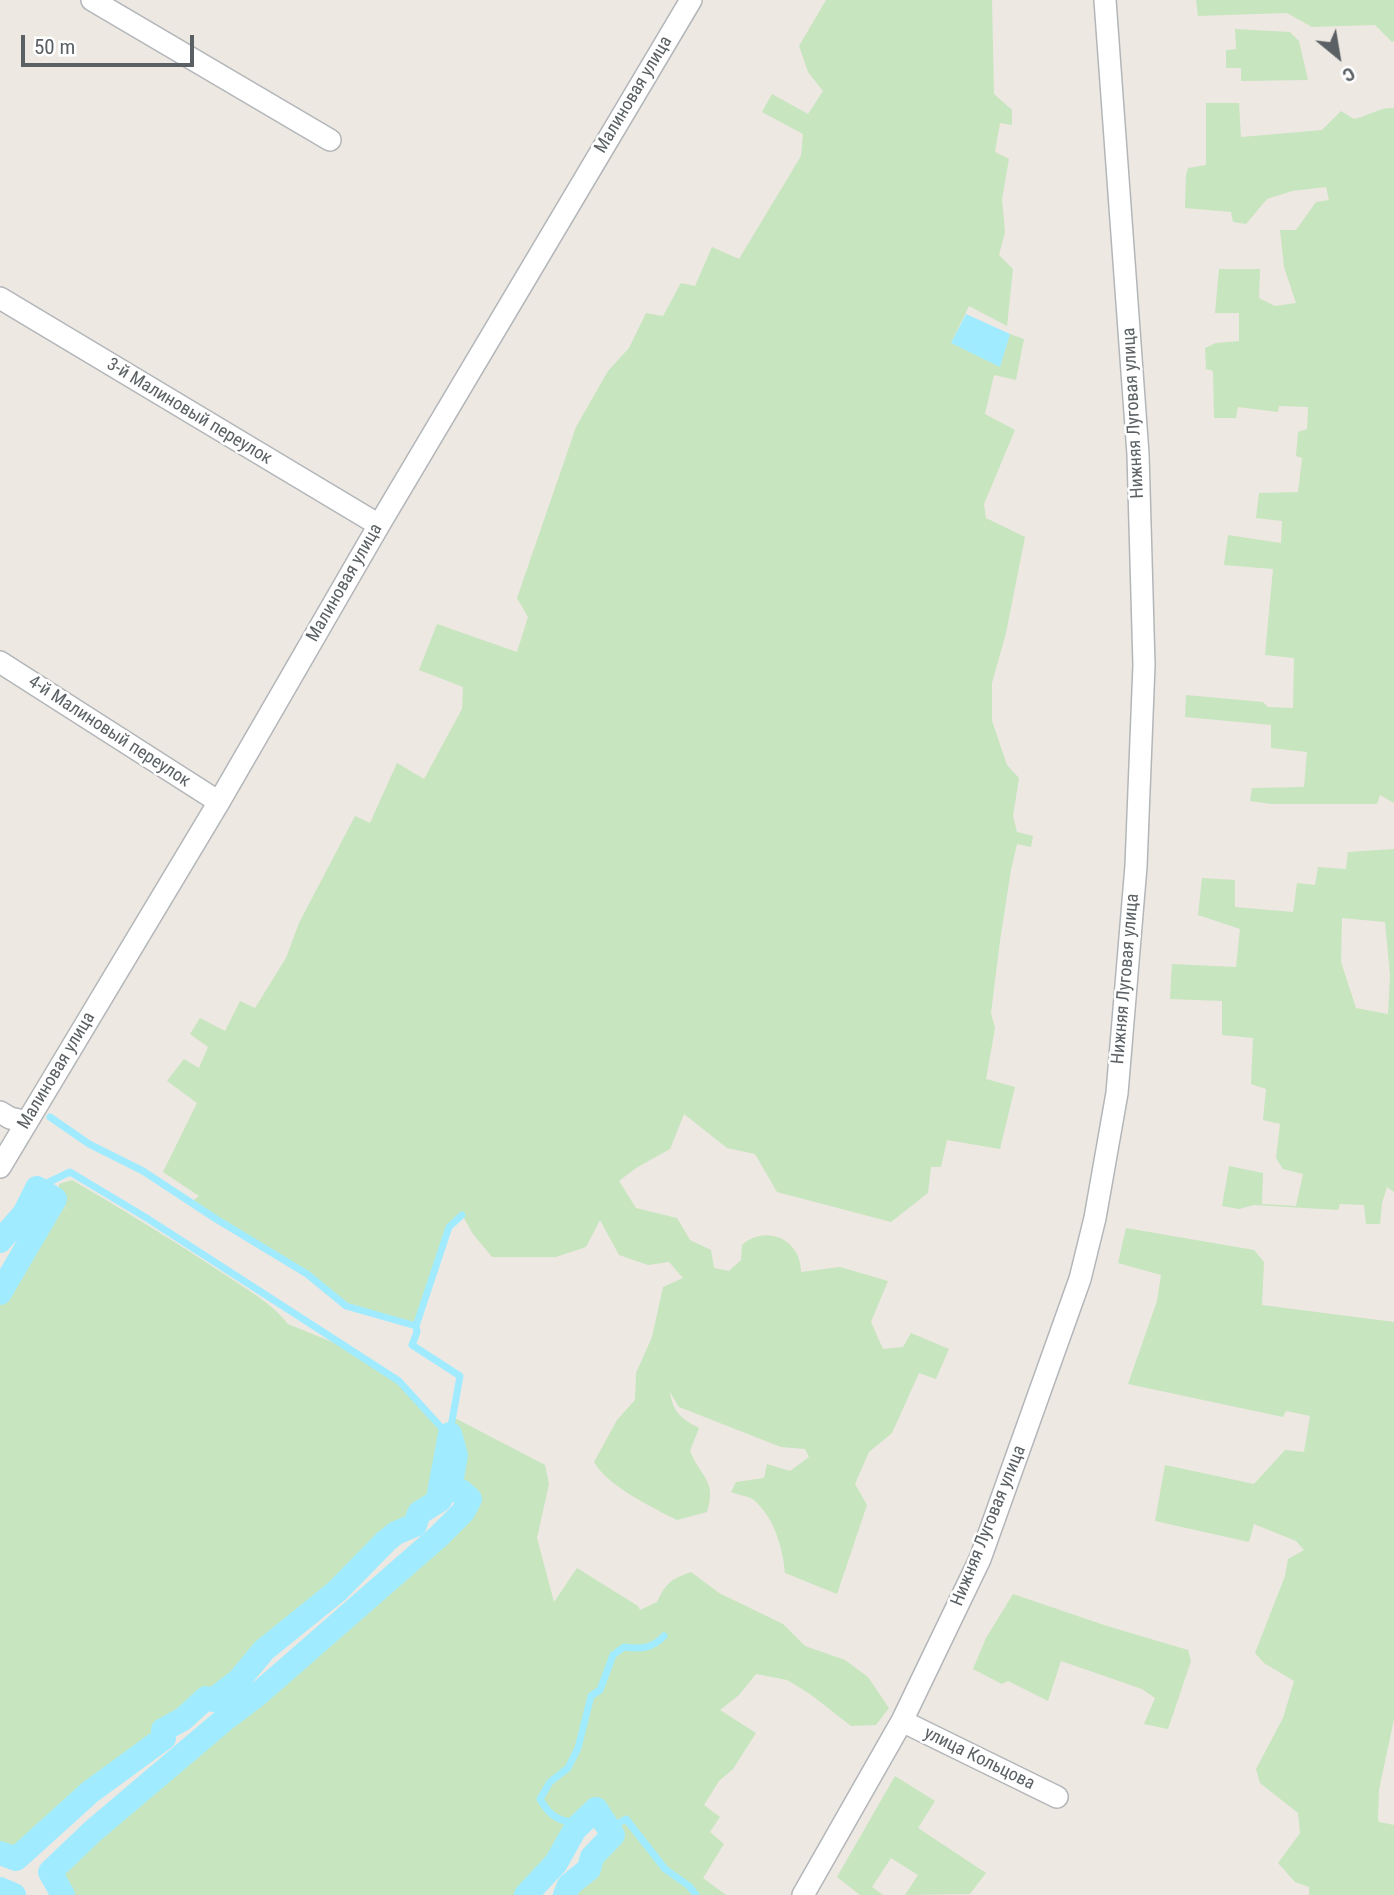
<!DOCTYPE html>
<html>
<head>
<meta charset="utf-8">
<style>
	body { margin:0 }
	#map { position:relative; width:1394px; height:1895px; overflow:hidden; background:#ede8e2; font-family:"Roboto Condensed",sans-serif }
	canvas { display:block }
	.north { position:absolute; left:1303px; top:21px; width:70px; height:70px; -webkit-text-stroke:5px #fff; paint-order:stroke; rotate:150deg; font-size:19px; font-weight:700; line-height:28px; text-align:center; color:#5a6063 }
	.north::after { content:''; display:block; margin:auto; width:24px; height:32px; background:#5a6063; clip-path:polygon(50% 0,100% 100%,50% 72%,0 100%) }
	.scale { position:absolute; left:21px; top:35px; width:173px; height:32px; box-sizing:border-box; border:4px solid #5a6063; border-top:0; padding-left:9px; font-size:21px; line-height:24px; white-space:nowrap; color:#5a6063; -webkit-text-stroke:5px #fff; paint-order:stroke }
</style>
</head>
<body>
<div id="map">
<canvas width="1394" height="1895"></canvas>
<div class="north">С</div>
<div class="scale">50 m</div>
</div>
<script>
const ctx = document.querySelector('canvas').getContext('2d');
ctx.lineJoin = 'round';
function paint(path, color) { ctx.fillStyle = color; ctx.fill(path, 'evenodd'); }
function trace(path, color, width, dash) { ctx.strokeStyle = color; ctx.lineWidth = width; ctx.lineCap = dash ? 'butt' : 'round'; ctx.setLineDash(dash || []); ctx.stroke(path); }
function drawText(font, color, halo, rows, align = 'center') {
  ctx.font = font + ' "Roboto Condensed",sans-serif'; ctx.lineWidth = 5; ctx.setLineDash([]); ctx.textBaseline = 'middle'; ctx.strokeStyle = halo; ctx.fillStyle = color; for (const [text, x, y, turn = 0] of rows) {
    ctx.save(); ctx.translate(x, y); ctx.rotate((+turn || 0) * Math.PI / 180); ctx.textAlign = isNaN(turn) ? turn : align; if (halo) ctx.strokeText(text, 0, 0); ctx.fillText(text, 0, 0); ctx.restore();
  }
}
paint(new Path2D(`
	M826 0H992L994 94 1012 110V125L1000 123 995 152 1009 159 1002 199 1005 232 999 255 1013 269 1007 326 969 306 951 343 1000 366 1010 334 1024 339 1016 380 994 375 985 414 1015 430 984 504 986 518 1025 537 1006 633 992 683V721L1007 765 1019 778 1013 816 1017 832 1033 836 1031 847 1017 844 1011 870 1000 941 991 1013 995 1028 986 1079 1015 1087 1000 1149 947 1140 941 1167H931L928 1193 891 1222 777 1192 755 1154 727 1148 684 1114 670 1149 636 1168 619 1181 636 1208 677 1218 690 1240 711 1250 714 1268 729 1271 741 1260 742 1245C766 1224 801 1239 801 1272L840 1267 888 1281 871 1322 883 1349 903 1347 911 1333 949 1349 936 1379 919 1373 892 1433 869 1452 855 1484 867 1505 837 1594 785 1573C783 1549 775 1520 756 1502 751 1496 738 1495 731 1492L736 1482 764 1478 767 1464 790 1471 809 1457 805 1449 781 1447 679 1407 670 1392C673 1413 682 1419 699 1428L690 1451C701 1478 717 1480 707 1512L677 1520C653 1508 606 1485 594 1462L617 1420 635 1400 636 1373 652 1337 663 1287 683 1278 669 1262 648 1265 619 1255 600 1220 586 1247 556 1257H492L473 1234 462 1215 449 1228 416 1326 346 1306 307 1274 191 1202 199 1196 163 1172 197 1103 167 1081 184 1059 199 1068 208 1047 190 1034 200 1018 225 1031 240 1001 255 1008 286 958 299 923 355 816 370 823 397 763 424 779 462 709 463 687 419 670 437 624 517 652 528 617 517 598 576 427 608 371 629 348 646 313 663 316 681 283 695 286 712 247 739 259 801 156 803 134 762 112 772 94 808 114 823 91 808 72 799 46Z
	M1196 0H1394V41L1392 42 1375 25 1312 27 1287 13 1198 16Z
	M1235 29 1290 32 1299 41 1308 80 1241 81V68H1226V50L1236 49Z
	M1206 103H1239L1241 137 1322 130 1341 111 1354 119C1368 116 1380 107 1394 108V803L1380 795 1377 804H1271L1250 801 1252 788 1304 787 1307 752 1271 748V725L1185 717 1186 695 1263 702 1268 707 1293 708 1294 658 1265 655 1273 569 1224 565 1228 535 1281 543 1282 521 1256 518 1259 493 1298 492 1302 458 1296 456 1298 432 1307 429 1308 407 1279 406 1278 412 1238 407 1236 418H1214L1213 371 1206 369 1205 348 1216 343 1239 341V313H1215L1219 269H1260L1259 298 1275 306 1296 303 1284 267 1280 230H1296L1316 202 1329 200 1326 187 1292 191 1267 199 1246 224 1233 222 1231 212 1185 208 1186 175 1188 168 1206 165Z
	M1394 849V1192L1387 1187 1382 1203 1380 1224H1366L1364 1205 1340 1204 1338 1210 1254 1205 1239 1209 1222 1206 1229 1166 1263 1173 1262 1204 1296 1206 1303 1174 1283 1169 1276 1158 1280 1124 1263 1120 1266 1089 1251 1084 1253 1038 1222 1035V1001L1170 999 1172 964 1236 967 1240 929 1198 915 1202 878 1235 880V907L1293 912 1297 883 1315 885 1318 867 1346 869 1348 852ZM1342 918 1385 922 1390 975 1388 1014 1356 1008 1341 962Z
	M72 1180C124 1210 174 1241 224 1274 246 1289 272 1303 288 1324L359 1353 399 1381 449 1440 439 1493 440 1500 419 1513 415 1525 396 1533 386 1541 337 1591 264 1650 239 1680 213 1700 206 1698 183 1719 164 1729V1738L90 1792 16 1859 0 1853V1293L55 1199 69 1212 59 1201V1184Z
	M1126 1228 1254 1250 1264 1262 1262 1305 1394 1322V1719L1379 1790 1378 1818 1379 1822 1394 1825V1895H1309V1887L1295 1882 1278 1863 1300 1833 1298 1813 1260 1783 1256 1769 1283 1718 1294 1681 1264 1663 1255 1653 1285 1576 1288 1559 1304 1550 1296 1541 1254 1524 1249 1542 1155 1521 1165 1465 1254 1484 1285 1450 1304 1452 1310 1416 1286 1411 1283 1417 1128 1384 1157 1301 1161 1275 1118 1263Z
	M453 1417 545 1465 549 1484 537 1538 554 1602 577 1568 638 1606 640 1610 657 1602C666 1583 671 1579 691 1572L719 1593 783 1624 805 1646 845 1660 868 1677 889 1708 876 1725 851 1726 810 1694 787 1680 756 1674 739 1695 720 1710 756 1733 733 1769 719 1781 704 1805 720 1817 710 1832 724 1844 703 1878 726 1895H565L569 1885 589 1869 592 1857 613 1835 596 1810 575 1829 556 1863 526 1895H63L50 1872 93 1831 224 1720 257 1695 439 1536 463 1512 470 1499 461 1491 450 1490 456 1455 450 1434Z
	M1013 1594 1107 1626 1188 1650 1191 1661 1168 1729 1144 1724 1155 1698 1142 1689 1061 1661 1048 1701 1008 1681 1002 1684 973 1669 986 1638Z
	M895 1776 935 1801 918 1828 986 1873 970 1894 905 1895 918 1875 891 1858 872 1887 883 1895H860L837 1877Z`), '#c7e5be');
paint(new Path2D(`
	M966 314 1010 334 1000 367 951 343Z`), '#a0ebff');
trace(new Path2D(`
	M50 1117 89 1144 143 1171 216 1219 307 1274 346 1306 416 1326 449 1227 462 1215
	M37 1200 49 1182 70 1172 145 1217 399 1381 450 1437
	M416 1326 417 1332 412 1345 460 1376 439 1493 440 1500
	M580 1823C560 1822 550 1817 540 1799L550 1782 568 1768 578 1748 591 1696 600 1690 613 1655 624 1647C641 1649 652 1649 664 1636
	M608 1829 626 1819 665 1869 689 1886 696 1895`), '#a0ebff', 7);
trace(new Path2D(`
	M0 1241 24 1214 37 1188 55 1199 0 1293
	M0 1853 16 1859 90 1792 164 1738 163 1730 183 1719 206 1698 213 1700 239 1680 264 1650 337 1591 386 1541 396 1533 415 1525 419 1513 440 1500 439 1493 450 1434 456 1455 450 1490 461 1491 470 1499 463 1512 439 1536 257 1695 224 1720 93 1831 50 1872 63 1895
	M0 1889 14 1895
	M526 1895 556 1863 575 1829 596 1809 613 1835 592 1857 589 1869 569 1885 565 1895`), '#a0ebff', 24);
const street = new Path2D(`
	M92 0 330 140
	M0 298 379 525
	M0 662 219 802
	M0 1112 10 1118 27 1122
	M0 1167 219 802 379 525 691 0
	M902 1721 1057 1797
	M803 1895 902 1721 980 1559 1080 1279 1095 1218 1117 1093 1136 866 1144 665 1138 454 1105 0`);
trace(street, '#b3b6b9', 24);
trace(street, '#fff', 21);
drawText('18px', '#5a6063', '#fff', [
	["Малиновая улица",634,95,-59],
	["3-й Малиновый переулок",189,412,31],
	["Нижняя Луговая улица",1134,413,-93],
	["Малиновая улица",345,583,-60],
	["4-й Малиновый переулок",109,732,33],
	["Нижняя Луговая улица",1126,979,-85],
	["Малиновая улица",57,1071,-59],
	["Нижняя Луговая улица",989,1526,-68],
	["улица Кольцова",979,1759,26]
]);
</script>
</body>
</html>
